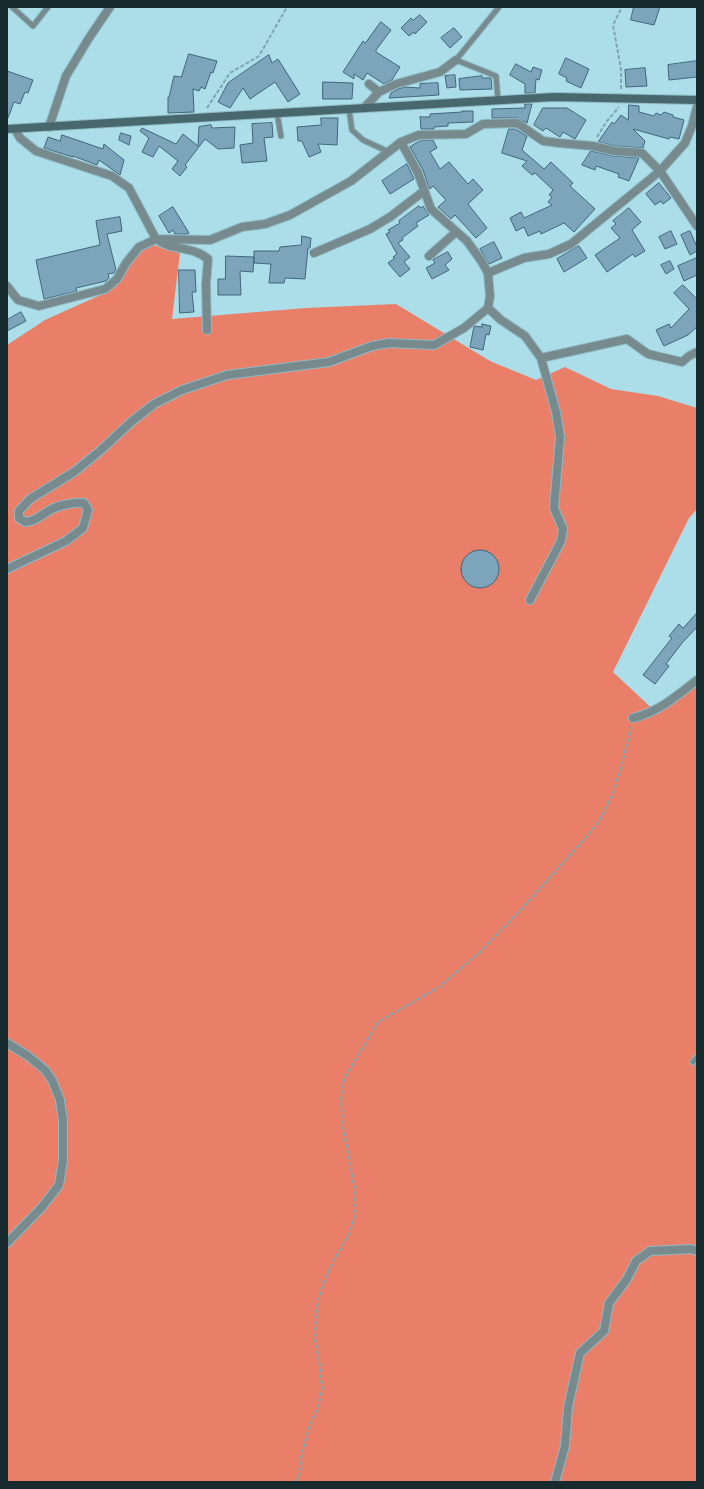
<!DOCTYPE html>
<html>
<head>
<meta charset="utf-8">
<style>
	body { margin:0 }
	#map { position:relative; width:704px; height:1489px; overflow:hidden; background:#acdee9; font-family:Quicksand,sans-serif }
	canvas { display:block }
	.frame { position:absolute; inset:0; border:8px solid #172b2f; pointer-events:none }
</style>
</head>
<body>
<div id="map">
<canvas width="704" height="1489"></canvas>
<div class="frame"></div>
</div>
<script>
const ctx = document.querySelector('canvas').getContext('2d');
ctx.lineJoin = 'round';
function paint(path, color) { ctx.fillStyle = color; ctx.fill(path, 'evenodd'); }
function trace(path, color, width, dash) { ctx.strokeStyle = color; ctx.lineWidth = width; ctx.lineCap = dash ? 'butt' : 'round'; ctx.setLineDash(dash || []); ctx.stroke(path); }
paint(new Path2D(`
	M150 244 180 253 172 319 306 308 396 304 490 361 536 380 565 367 611 389 658 396 697 408V509L689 518 613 672 658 714 697 680V1482H7V345L45 320 107 292 123 275 133 260Z`), '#e97f69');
const building = new Path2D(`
	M634 7H660L654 25 631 20Z
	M420 15 427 22 415 34 414 32 409 36 401 28 411 18 413 20Z
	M381 22 391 30 376 50V52L400 67 392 80 384 84 367 73 363 80 354 74V79L343 72 363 41 365 43Z
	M454 28 462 37 450 48 441 38Z
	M189 54 217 61 213 73 211 72 205 89 201 87 199 91 193 89 194 112 168 113V97H169L174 76 181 77Z
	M269 55 272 63 278 59 300 94 288 102 275 82 250 99 243 88 230 108 218 102 228 83Z
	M566 58 589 69 581 88 566 81 567 78 559 74Z
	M697 61V77L669 80 668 65Z
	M516 64 531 72 533 67 542 70 539 80 536 79 535 93H525V84L510 75Z
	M645 68 647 86 626 87 625 70Z
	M7 71 33 80 28 93 25 92 20 104 14 102 8 118H7Z
	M455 75 456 87 447 88 445 76Z
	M482 76V78H491L492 89 460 90 459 79Z
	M323 82 353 83 352 99H323Z
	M438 83 439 95 389 98 391 93 398 89 405 87 420 88V84Z
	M525 104H532L527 123 517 118H492V109L525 108Z
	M629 105 639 106V112L654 116 656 113 661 115 664 112 673 115V117L684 120 679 139 670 137 669 139 633 129 645 141 643 148 616 146 598 142 612 122 614 124 621 115 628 120Z
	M543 108H567L586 120 575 139 563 132 560 137 546 128 543 131 534 125Z
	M462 111H473V122L448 123V126L434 127V129H421L420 116 421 117H430V114L462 112Z
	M321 118H338L337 145 318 144 321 152 309 157 302 141H298L297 127 321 125Z
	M272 123 273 137 264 138 267 161 242 163 240 145 253 143 252 124Z
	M211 125 212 128 235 127 234 148 218 149 205 139 185 165 187 167 180 176 172 169 178 161 159 146 153 157 142 152 149 138 140 131 142 128 176 144 183 134 198 146 199 127Z
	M509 129H515L527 136 522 150 544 169 551 162 573 183 570 186 595 209 574 232 564 223 541 234 540 231 528 236 524 227 516 231 510 218 521 212 524 218 552 205 548 202 552 197 549 195 553 190 535 173 532 175 522 166 527 161 502 153Z
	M121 133 131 136 129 145 119 140Z
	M62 135 103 149 104 144 124 160 120 175 99 160 97 165 73 156V157L44 148 48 137 60 141Z
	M422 140H433L437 148 430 152 440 169 449 162 468 184 473 179 483 190 468 204 487 228 476 238 455 215 451 219 438 207 446 200 433 186 430 189 429 188 423 170 410 147Z
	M591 151 614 156 639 158 629 181 618 177 619 174 596 166 595 170 582 165Z
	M407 164 414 179 390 194 382 181Z
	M659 183 671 198 663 204 661 201 655 205 646 194Z
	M419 206 421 208 423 206 429 215 416 223 418 226 402 238 403 240 398 243 410 257 404 262 410 269 400 277 388 263 395 258 393 257 397 254 386 234 390 232 388 230 400 223 399 221Z
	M173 207 189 233 188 234H175L173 230 169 233 159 216Z
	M629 208 641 222 632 230 645 251 635 257 633 254 607 272 595 255 620 238 611 228 616 224 613 221Z
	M120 217 122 231 107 234 116 270 114 273 108 274 109 278 106 281 76 288 77 291 44 299 36 260 100 245 96 221Z
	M671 231 677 244 665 249 659 237Z
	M690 231 697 247V251L690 255 681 235Z
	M302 236 311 238 310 248H308L305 279 285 278 284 283H269L271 264 254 263V251H279L280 247 301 245Z
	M494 242 502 258 489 264 480 249Z
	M579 246 587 258 564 272 557 259Z
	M448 252 452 259 445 265 449 270 432 279 426 268 435 263 433 260Z
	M226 256 254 257 253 272 240 271 241 295H218V279H225Z
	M697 258V275L684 281 678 266Z
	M670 261 674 269 666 274 661 265Z
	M179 270H195L196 292H192L194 312 180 313Z
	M683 285 697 299V327L688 335 664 346 656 330 669 324 671 328 689 309 674 293Z
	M21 312 26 321 7 331V320Z
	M482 324 491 326 489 335 486 334 483 350 470 347 474 326 482 327Z
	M461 569a19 19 0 1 1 38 0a19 19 0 1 1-38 0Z
	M697 613V627L682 643 666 664 669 666 655 684 643 675 672 638 669 636 679 624 683 628Z`);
paint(building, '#7ca4ba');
trace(building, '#40667a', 1);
const lane = new Path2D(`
	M12 7 33 26 48 7
	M498 100 496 76 456 60 499 7
	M349 109 352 130 363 140 389 152
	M277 113 281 136
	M693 1062 697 1057`);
const street = new Path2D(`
	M369 84 379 92
	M364 108 379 92 396 84 440 72 456 60
	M49 127 66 76 89 38 110 7
	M15 129 20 138 36 151 112 176 129 188 156 239C171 251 194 246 208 259L206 284 207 330
	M401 142 418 173 431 209 467 241 482 262 488 273
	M314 253 370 229 390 217 424 191
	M429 256 456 232
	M7 286 18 300 39 306 105 289 117 279 126 263 139 247 156 239 210 240 242 227 265 224 290 215 351 181 401 142 419 135 466 134 483 124 517 123 543 141 559 143 593 146 615 151 642 153 660 171 697 226
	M488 308 501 320 525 336 541 358 556 412 560 437 554 508 563 529 561 541 530 600
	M541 358 627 339 648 354 682 362 689 356 697 352
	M7 569 66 541 83 528 88 510 84 503C74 502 59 505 50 510 40 516 36 521 25 522L19 518V511L30 499 74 472 101 450 131 422 154 404 182 390 227 375 329 362 372 346 389 343 434 345 464 328 488 308 490 296 488 273 524 258 549 254 571 244 660 171 685 143 692 126 697 107
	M633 718C658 712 677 696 697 680
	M7 1043 28 1056 45 1070 52 1080 60 1100 63 1121V1160L59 1185 42 1207 7 1243
	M555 1482 565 1446 568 1407 580 1353 604 1331 609 1303 627 1279 636 1261 650 1251 691 1249 697 1251`);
const secondary = new Path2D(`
	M7 129 554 97 697 100`);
trace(lane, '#8ebac4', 7);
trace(street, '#8ebac4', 10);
trace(secondary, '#8ebac4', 10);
trace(new Path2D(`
	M621 89V69L613 25 622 7
	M207 108 230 73 259 56 287 7
	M597 137 607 121 619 107
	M296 1482 299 1476 301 1457 309 1427 318 1407 322 1389 320 1367 315 1341 316 1310 323 1283 333 1262 350 1232 355 1214V1191L343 1127 341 1100 344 1079 378 1022 439 987 480 952 528 902 589 834 602 816 613 793 622 764 631 727`), '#7da6af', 2, [4, 2]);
trace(lane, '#778b8f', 5);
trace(street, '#778b8f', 8);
trace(secondary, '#49686e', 8);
</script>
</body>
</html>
